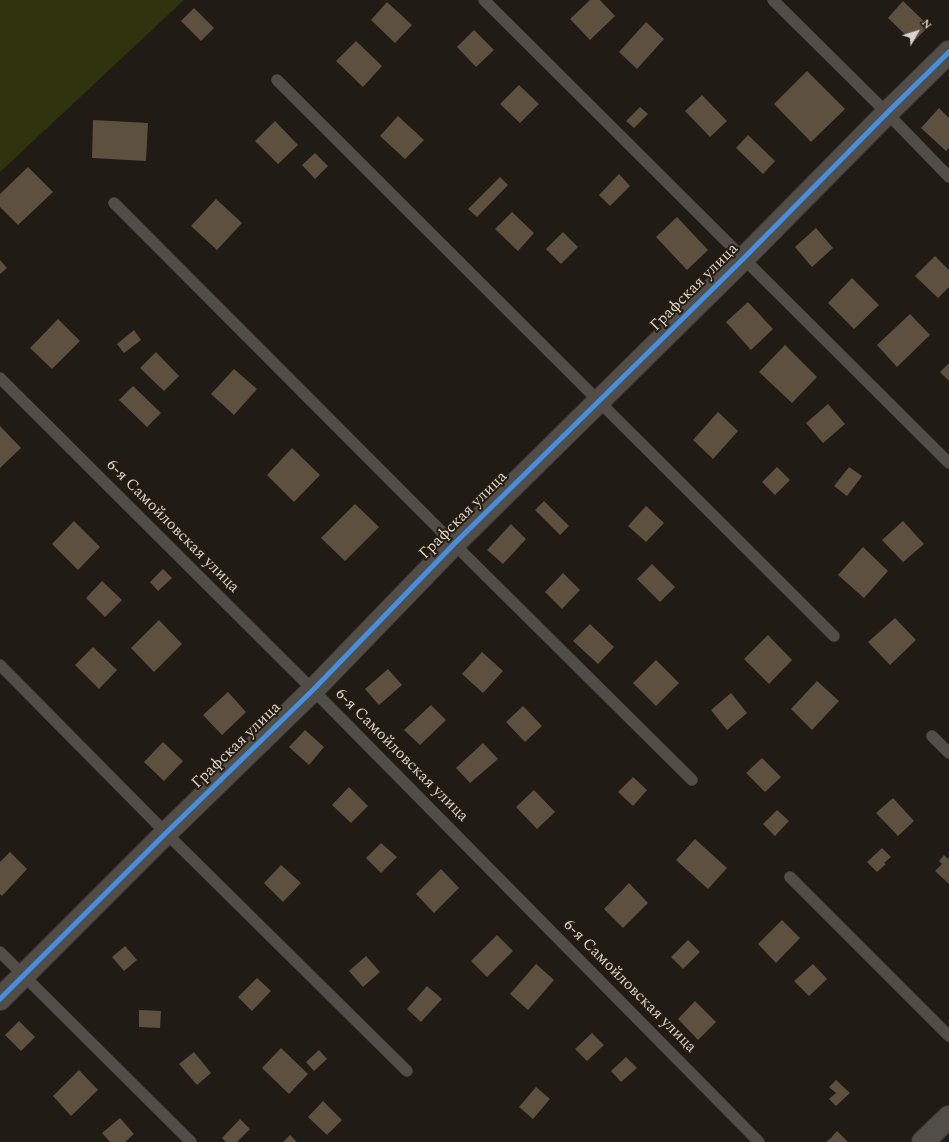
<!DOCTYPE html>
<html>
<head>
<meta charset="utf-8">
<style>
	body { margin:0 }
	#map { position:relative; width:949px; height:1142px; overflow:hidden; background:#211b15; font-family:Spectral,serif }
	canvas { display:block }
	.north { position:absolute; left:897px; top:12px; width:40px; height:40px; -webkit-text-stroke:3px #261c10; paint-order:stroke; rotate:51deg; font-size:11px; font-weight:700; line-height:16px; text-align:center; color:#dbd4cc }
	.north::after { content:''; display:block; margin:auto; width:14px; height:18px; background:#dbd4cc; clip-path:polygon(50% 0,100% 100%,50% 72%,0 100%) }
</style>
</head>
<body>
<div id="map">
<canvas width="949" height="1142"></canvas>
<div class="north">N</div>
</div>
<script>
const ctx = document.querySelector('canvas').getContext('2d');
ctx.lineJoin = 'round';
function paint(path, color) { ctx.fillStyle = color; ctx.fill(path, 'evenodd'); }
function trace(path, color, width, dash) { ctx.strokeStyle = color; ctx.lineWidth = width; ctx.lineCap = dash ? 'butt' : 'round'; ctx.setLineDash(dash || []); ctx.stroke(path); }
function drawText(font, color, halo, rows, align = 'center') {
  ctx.font = font + ' Spectral,serif'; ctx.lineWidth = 4; ctx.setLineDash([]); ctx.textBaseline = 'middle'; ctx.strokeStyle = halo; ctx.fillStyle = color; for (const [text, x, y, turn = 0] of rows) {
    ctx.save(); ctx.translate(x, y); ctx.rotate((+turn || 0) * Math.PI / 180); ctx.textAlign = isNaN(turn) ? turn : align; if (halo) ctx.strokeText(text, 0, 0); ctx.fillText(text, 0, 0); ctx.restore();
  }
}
paint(new Path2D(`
	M0 0H184L0 172Z`), '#30340e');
paint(new Path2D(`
	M590 0H600L615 16 590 40 570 19Z
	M903 1 929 26 913 42 888 18Z
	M387 2 412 25 395 43 371 20Z
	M194 8 214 28 201 41 181 21Z
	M646 22 664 39 637 69 619 52Z
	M474 30 494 50 476 67 457 47Z
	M356 41 382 66 363 87 336 61Z
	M807 71 845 109 811 142 774 104Z
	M519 85 539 104 520 123 500 104Z
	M702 95 727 121 710 137 685 111Z
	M640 107 648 114 634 128 626 121Z
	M939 108 949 118V148L946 151 921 128Z
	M398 116 424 140 405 159 380 136Z
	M93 120 148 123 146 161 92 158Z
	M275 121 298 145 278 164 255 141Z
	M748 135 775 161 763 174 736 148Z
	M315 153 328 166 315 179 302 165Z
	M28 167 53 192 18 225 0 207V194Z
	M619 174 630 186 610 206 599 195Z
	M500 177 508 185 477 217 468 209Z
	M216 199 242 223 217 250 191 226Z
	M512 212 534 233 518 251 495 229Z
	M677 217 708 250 687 270 656 237Z
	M816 228 833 248 812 267 795 247Z
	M563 232 578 247 561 264 546 249Z
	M935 256 949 270V287L938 298 915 276Z
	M0 260 7 268 0 274Z
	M852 278 879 305 854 329 828 303Z
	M748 302 773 329 751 350 726 322Z
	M910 314 930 335 897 367 877 345Z
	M58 319 80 341 52 369 30 348Z
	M134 330 141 340 124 353 117 344Z
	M785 345 817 377 792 403 759 372Z
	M156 352 179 376 164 391 140 368Z
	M949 363V381L940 372Z
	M234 369 257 389 234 415 211 394Z
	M133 386 161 413 147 427 119 400Z
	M828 404 845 424 823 443 806 423Z
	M718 412 738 431 713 459 693 440Z
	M0 426 21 448 0 468Z
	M292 448 320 475 294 502 267 475Z
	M777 467 790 480 775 495 762 482Z
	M849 467 862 476 847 496 834 486Z
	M544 501 569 526 560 535 535 510Z
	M355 504 379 527 345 561 321 538Z
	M646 506 664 523 646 542 628 526Z
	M74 521 100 547 78 570 52 544Z
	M903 521 924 544 903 562 882 540Z
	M511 524 526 539 503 564 487 550Z
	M863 547 888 571 864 598 838 575Z
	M652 564 675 587 660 602 637 579Z
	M163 569 172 578 158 591 150 582Z
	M563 573 580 590 562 609 545 592Z
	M102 581 122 600 105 617 86 598Z
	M895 618 916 640 890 665 868 642Z
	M159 620 182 644 154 672 131 648Z
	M590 624 614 647 598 664 573 641Z
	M768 635 792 660 769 684 744 659Z
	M93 647 117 670 99 689 75 665Z
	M482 652 503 671 483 693 462 674Z
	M656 660 679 683 656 706 633 683Z
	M388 669 402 685 379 705 365 689Z
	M817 681 839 701 812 730 791 709Z
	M228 692 246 712 222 735 203 715Z
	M731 693 747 713 727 730 711 710Z
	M431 705 446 720 420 745 404 730Z
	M523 706 542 726 525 742 506 722Z
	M305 730 324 747 309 765 289 747Z
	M163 742 183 761 164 781 144 762Z
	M483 743 498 759 470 783 456 768Z
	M762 758 781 777 765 792 746 773Z
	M633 777 647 790 633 806 618 792Z
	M349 787 368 806 351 823 332 805Z
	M534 790 555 812 537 829 516 807Z
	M893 798 914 821 898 836 876 813Z
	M777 810 789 821 775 836 763 824Z
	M695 839 727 868 708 889 676 860Z
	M381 843 397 857 381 873 366 858Z
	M882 848 891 857 884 863 886 864 877 872 867 862Z
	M10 852 27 869 2 896 0 894V862Z
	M944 855 948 859 949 857V884L935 871 942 864 939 861Z
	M281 865 301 883 283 902 264 883Z
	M441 869 459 888 434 913 416 894Z
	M629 883 648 903 623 928 604 909Z
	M782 920 800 938 776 963 758 944Z
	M497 935 513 951 487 977 471 961Z
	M688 940 700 952 683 969 671 957Z
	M125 946 137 960 124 971 112 957Z
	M366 956 380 972 363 987 349 971Z
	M536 964 554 980 528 1010 510 994Z
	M813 964 827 979 809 996 794 981Z
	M257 978 271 991 252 1011 238 997Z
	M427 986 442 999 421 1022 407 1009Z
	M695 1001 716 1022 698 1040 678 1019Z
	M139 1010 161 1011 160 1028 139 1027Z
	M19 1021 35 1037 21 1051 5 1035Z
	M592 1033 604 1045 587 1061 575 1049Z
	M281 1048 308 1074 289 1094 262 1068Z
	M319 1050 327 1059 314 1071 306 1062Z
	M194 1052 211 1073 197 1085 179 1064Z
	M626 1057 637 1068 621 1082 611 1071Z
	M79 1070 98 1090 71 1116 53 1096Z
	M836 1080 850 1093 836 1106 829 1099 836 1093 829 1087Z
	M536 1087 550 1099 533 1119 519 1107Z
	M323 1101 342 1120 327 1135 308 1117Z
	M120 1118 134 1134 125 1142H110L102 1133Z
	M240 1119 250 1129 237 1142H226L222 1138Z
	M837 1131 848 1142H826L831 1138Z
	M290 1135 297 1142H283Z`), '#5e503f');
const service = new Path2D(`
	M484 0 949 463
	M773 0 887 113 949 177
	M277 80 834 636
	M114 203 454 544 692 780
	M0 378 313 690 759 1142
	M0 665 166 833 407 1071
	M932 736 949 753
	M790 877 949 1036
	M0 952 191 1142`);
const minor = new Path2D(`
	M0 999 166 833 313 690 454 544 743 259 887 113 949 52
	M923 1142 949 1117`);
trace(service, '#3c3732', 12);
trace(minor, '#3c3732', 24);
trace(service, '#514d48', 11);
trace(minor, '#514d48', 22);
trace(new Path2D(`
	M0 999 166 833 313 690 454 544 743 259 887 113 949 52`), '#468fdf', 5);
drawText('16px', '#dbd4cc', '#261c10', [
	["Графская улица",695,288,-45],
	["Графская улица",464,516,-45],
	["6-я Самойловская улица",172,527,45],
	["Графская улица",237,746,-44],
	["6-я Самойловская улица",401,756,45],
	["6-я Самойловская улица",629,987,45]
]);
</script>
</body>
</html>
